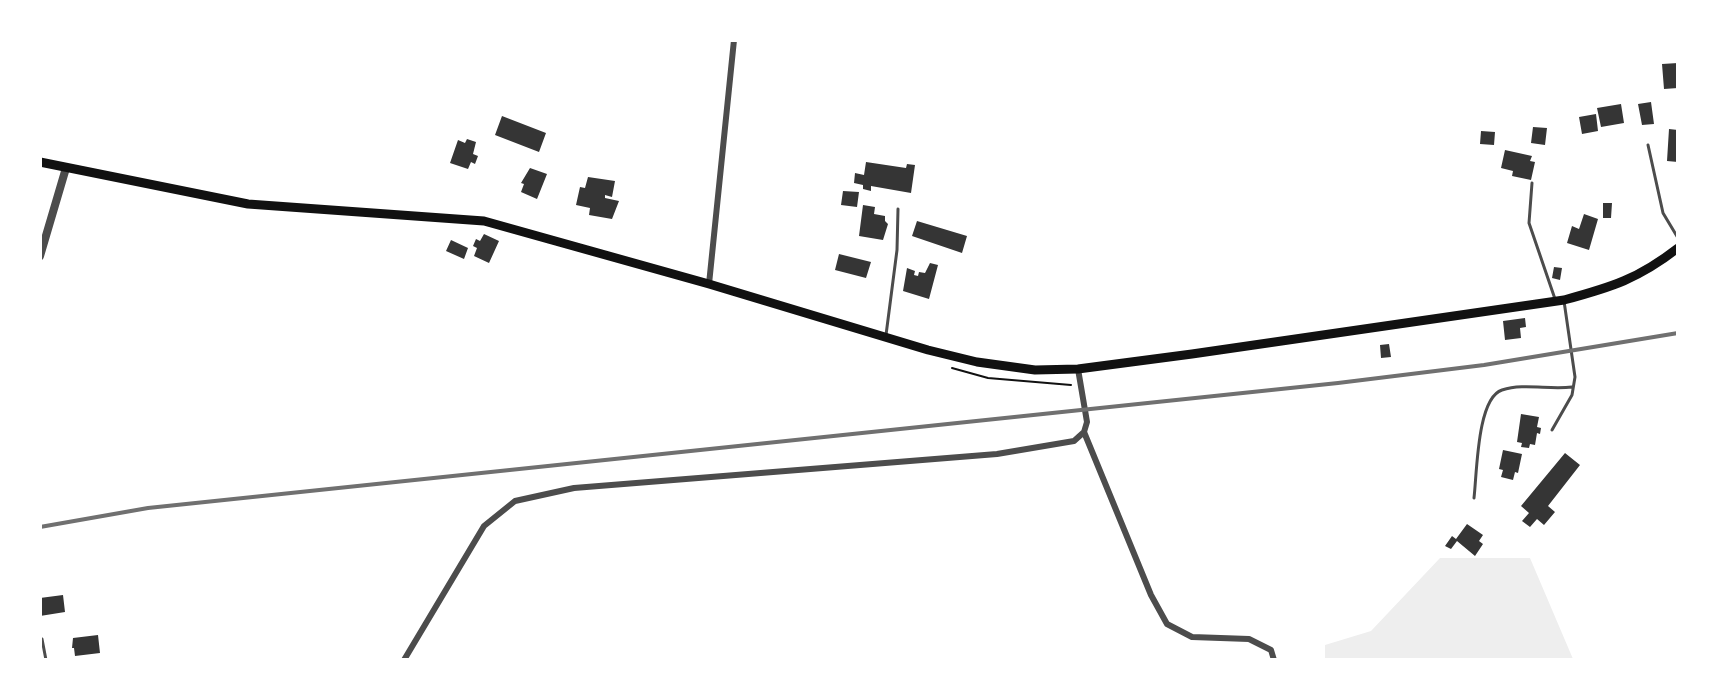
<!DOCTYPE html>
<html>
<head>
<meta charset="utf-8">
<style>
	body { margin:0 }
	#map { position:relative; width:1718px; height:700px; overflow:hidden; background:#fff; font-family:Georgia,serif }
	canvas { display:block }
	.frame { position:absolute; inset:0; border:42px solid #fff; pointer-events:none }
</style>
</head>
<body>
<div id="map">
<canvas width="1718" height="700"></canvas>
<div class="frame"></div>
</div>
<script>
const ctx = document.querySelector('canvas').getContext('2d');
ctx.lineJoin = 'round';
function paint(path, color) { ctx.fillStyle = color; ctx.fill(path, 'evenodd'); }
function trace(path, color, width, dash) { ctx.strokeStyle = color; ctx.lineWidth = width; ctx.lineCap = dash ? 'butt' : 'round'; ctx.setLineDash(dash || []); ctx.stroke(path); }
paint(new Path2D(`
	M1440 558H1530L1573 659H1325V645L1371 631Z`), '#eee');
paint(new Path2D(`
	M1678 63V88L1664 89 1662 64Z
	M1651 102 1654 124 1642 125 1638 104Z
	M1621 104 1624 123 1601 127 1597 108Z
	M1596 114 1598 131 1582 134 1579 117Z
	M502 116 546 133 539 152 495 135Z
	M1533 127 1547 128 1545 145 1531 143Z
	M1669 129 1678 130V162L1667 161Z
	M1481 131 1495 132 1494 145 1480 144Z
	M467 139 476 142 473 154 478 156 475 164 471 162 468 169 450 163 458 140 465 143Z
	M1505 150 1532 156 1530 161 1535 162 1531 180 1512 176 1513 171 1501 168Z
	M866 162 906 168 907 164 915 165 911 193 871 186V191L863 189V185L854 183 855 173 864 175Z
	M530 168 547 174 537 199 521 192 524 184 521 183Z
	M588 177 615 181 612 197 605 195V198L619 201 612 219 589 215 590 208 576 205 580 187 585 188Z
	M843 191 859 192 857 207 841 205Z
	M1603 203H1612L1611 218H1603Z
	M863 205 875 207 874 214 885 216V221L888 224 883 240 859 236Z
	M1584 214 1598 219 1589 250 1567 243 1572 226 1579 229Z
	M917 221 967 236 962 253 912 236Z
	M484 234 499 241 489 263 474 256 477 248 473 246 476 239 480 241Z
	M451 240 468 248 464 259 446 251Z
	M839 254 871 262 866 278 835 270Z
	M930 263 938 265 929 299 903 291 907 268 915 271 914 275 918 276 919 272 925 273Z
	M1554 267 1562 268 1560 280 1552 278Z
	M1525 318 1526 327 1520 328 1521 338 1505 340 1503 321Z
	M1389 344 1391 357 1381 358 1380 345Z
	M1521 414 1539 417 1537 427 1541 428 1540 434 1537 433 1535 445 1530 444 1529 448 1521 447 1522 443 1517 442Z
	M1503 450 1522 454 1518 473 1515 472 1513 480 1501 477 1503 470 1499 469Z
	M1565 453 1580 465 1548 506 1555 512 1544 525 1537 519 1530 527 1522 521 1529 513 1521 506Z
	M1467 524 1483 535 1479 541 1483 544 1475 556 1457 541 1451 549 1445 546 1452 536 1456 539Z
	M63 595 65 612 40 616V598Z
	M98 635 100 653 75 656 74 648H72L73 638Z`), '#353535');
trace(new Path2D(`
	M952 368 988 378 1071 385`), '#111', 2);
trace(new Path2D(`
	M1648 145 1663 213 1678 238
	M1532 183 1529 223 1555 299
	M886 335 897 250 898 209
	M1552 430 1572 395 1575 377 1564 301
	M1474 498C1477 473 1477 398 1502 390 1524 383 1549 390 1572 387
	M42 639 46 660`), '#4c4c4c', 3);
trace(new Path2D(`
	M709 284 734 40
	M1084 432 1151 595 1167 624 1192 637 1249 639 1271 650 1274 660
	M404 660 484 526 515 501 574 488 997 454 1074 441 1084 432 1087 422 1078 369`), '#4c4c4c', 6);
trace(new Path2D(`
	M40 256 66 168`), '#4c4c4c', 8);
trace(new Path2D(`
	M40 162 248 204 484 221 709 284 928 350 977 362 1035 370 1078 369 1192 354 1564 300C1612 287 1638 279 1678 248`), '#111', 9);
trace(new Path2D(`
	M40 527 148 508 1338 383 1484 365 1678 333`), '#707070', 4);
</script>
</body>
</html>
